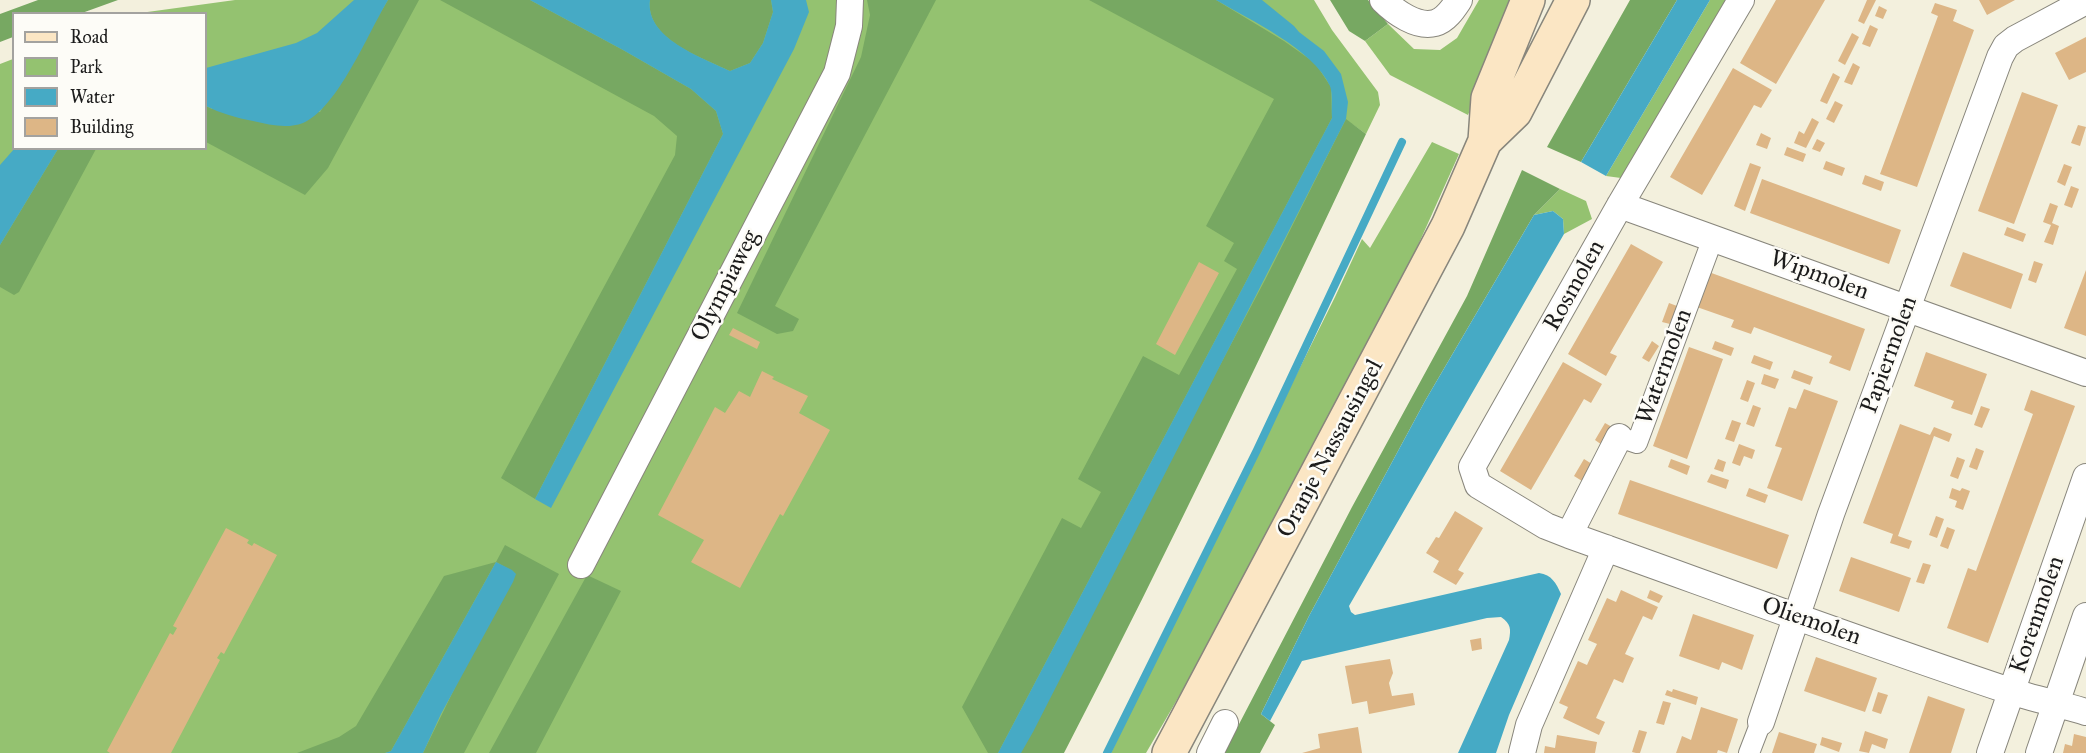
<!DOCTYPE html>
<html>
<head>
<meta charset="utf-8">
<style>
	body { margin:0 }
	#map { position:relative; width:2086px; height:753px; overflow:hidden; background:#f3f0dd; font-family:"IM FELL Great Primer",serif }
	canvas { display:block }
	.legend { position:absolute; left:12px; top:12px; width:195px; height:138px; box-sizing:border-box; background:#fdfcf7; border:2px solid #a3a29f; margin:0; padding:8px 10px; list-style:none; font-size:18px; color:#1c1c1c }
	.legend li { display:flex; align-items:center; gap:12px; height:30px }
	.legend b { width:30px; border:2px solid #a3a29f }
</style>
</head>
<body>
<div id="map">
<canvas width="2086" height="753"></canvas>
<ul class="legend">
<li><b style="height:8px;background:#fbe6c4"></b>Road</li>
<li><b style="height:16px;background:#94c270"></b>Park</li>
<li><b style="height:16px;background:#46aac5"></b>Water</li>
<li><b style="height:16px;background:#ddb686"></b>Building</li>
</ul>
</div>
<script>
const ctx = document.querySelector('canvas').getContext('2d');
ctx.lineJoin = 'round';
function paint(path, color) { ctx.fillStyle = color; ctx.fill(path, 'evenodd'); }
function trace(path, color, width, dash) { ctx.strokeStyle = color; ctx.lineWidth = width; ctx.lineCap = dash ? 'butt' : 'round'; ctx.setLineDash(dash || []); ctx.stroke(path); }
function drawText(font, color, halo, rows, align = 'center') {
  ctx.font = font + ' "IM FELL Great Primer",serif'; ctx.lineWidth = 5; ctx.setLineDash([]); ctx.textBaseline = 'middle'; ctx.strokeStyle = halo; ctx.fillStyle = color; for (const [text, x, y, turn = 0] of rows) {
    ctx.save(); ctx.translate(x, y); ctx.rotate((+turn || 0) * Math.PI / 180); ctx.textAlign = isNaN(turn) ? turn : align; if (halo) ctx.strokeText(text, 0, 0); ctx.fillText(text, 0, 0); ctx.restore();
  }
}
paint(new Path2D(`
	M235 0H1314L1332 30 1378 92 1380 105 1366 134 1352 124 1033 753H0V64L13 59 14 148H206V14L140 13Z
	M1479 0H1515L1468 115 1390 75 1365 41 1388 24 1414 49 1440 50 1457 38Z
	M1710 0H1728L1621 178 1606 176Z
	M1432 142 1459 154 1397 292 1259 559 1146 753H1111L1164 641 1335 297 1362 239 1370 248Z
	M1560 189 1586 201 1592 219 1564 234 1563 219 1553 211 1534 215Z`), '#94c270');
paint(new Path2D(`
	M38 0H118L82 13 14 14 13 37 0 42V14Z
	M388 0H419L328 168 305 195 206 142V106L212 109 320 112Z
	M440 0H530L623 50 691 89 716 111 723 134 535 499 501 478 675 155 677 136 654 116Z
	M650 0H771L773 12 763 43 750 63 730 71C701 57 645 39 650 0Z
	M867 0H936L775 306 799 319 793 331 777 334 737 313 861 57 870 15Z
	M1089 0H1216L1284 41 1315 63 1331 87 1332 118 998 753H988L962 707 1062 518 1081 528 1101 492 1078 479 1143 356 1179 375 1237 269 1224 261 1234 243 1206 226 1274 99Z
	M1330 0H1368L1388 24 1365 41 1349 31Z
	M1630 0H1677L1581 162 1547 147Z
	M1346 119 1366 134C1268 342 1169 550 1064 753H1015L1265 280Z
	M58 149H96L19 292 14 295 0 287V245Z
	M1522 170 1560 189 1534 215 1425 401 1309 616 1261 714 1275 725 1260 753H1224L1352 507 1467 296Z
	M505 545 559 574 464 753H423L512 571 496 562 391 751 385 753H297L339 737 356 726 444 576 496 562Z
	M587 575 621 591 536 753H489Z`), '#77a862');
paint(new Path2D(`
	M354 0H388C368 33 338 108 303 123 287 129 270 125 253 121 237 118 220 113 206 106V68L296 43 317 33Z
	M530 0H650C645 38 701 57 730 71L750 63 763 43 773 12 771 0H806L809 12 794 49 551 508 535 499 723 134 716 111 691 89 623 50Z
	M1216 0H1262L1294 26 1299 32 1324 51 1341 74 1348 102 1346 119 1033 732 1021 753H998L1332 118C1331 108 1333 94 1330 86 1313 49 1250 20 1216 0Z
	M1677 0H1710L1606 176 1581 162Z
	M15 148 58 149 0 245V165Z
	M1553 211 1563 219 1564 234 1349 606 1351 612 1355 615 1539 573C1552 575 1556 583 1561 594L1509 715 1496 753H1458L1509 640C1511 629 1511 624 1501 617L1487 618 1302 661 1270 721 1261 714 1309 616 1425 401 1534 215Z
	M496 562 512 570 516 574 513 582 441 714 423 753H385L391 751Z`), '#46aac5');
trace(new Path2D(`
	M1107 753 1257 450 1402 142`), '#46aac5', 8);
paint(new Path2D(`
	M1776 0H1825L1776 84 1740 63Z
	M1867 0H1876L1864 24 1858 21Z
	M1979 0H2015L1987 15Z
	M1935 3 1957 10 1953 21 1974 30 1917 187 1880 174 1938 16 1931 13Z
	M1879 6 1887 10 1883 19 1875 16Z
	M1870 25 1878 29 1870 47 1862 44Z
	M1852 33 1859 37 1845 65 1838 61Z
	M2086 37V72L2069 80 2055 53Z
	M1853 63 1860 67 1852 85 1844 82Z
	M1733 68 1772 90 1761 108 1754 105 1702 195 1670 177Z
	M1833 73 1840 77 1827 104 1820 101Z
	M2022 92 2058 105 2014 224 1978 211Z
	M1835 101 1843 105 1834 123 1826 119Z
	M1812 118 1819 122 1806 148 1794 143 1799 131 1804 134Z
	M2078 125 2086 127 2080 146 2071 143Z
	M1761 133 1771 138 1767 149 1756 145Z
	M1817 139 1825 143 1820 152 1812 149Z
	M1787 147 1806 154 1803 162 1784 155Z
	M1826 161 1845 168 1842 176 1823 169Z
	M1750 163 1761 167 1745 211 1734 206Z
	M2064 164 2072 167 2065 186 2057 182Z
	M1865 175 1884 182 1881 191 1862 184Z
	M1762 179 1901 230 1889 264 1750 213Z
	M2071 186 2079 189 2072 208 2064 205Z
	M2050 203 2058 206 2052 223 2059 226 2053 245 2044 242 2051 225 2043 222Z
	M2007 227 2026 234 2023 242 2004 235Z
	M1631 244 1663 262 1610 353 1617 356 1606 376 1568 354Z
	M1963 252 2023 274 2011 309 1950 286Z
	M2034 261 2043 264 2036 283 2028 280Z
	M1199 262 1219 273 1175 355 1156 344Z
	M2086 270V336L2064 328Z
	M1706 271 1865 329 1850 371 1829 363 1832 356 1754 327 1751 334 1731 327 1734 320 1694 306Z
	M1669 303 1677 306 1670 324 1662 322Z
	M733 328 760 342 757 349 729 335Z
	M1652 341 1659 346 1649 362 1642 358Z
	M1715 341 1734 348 1731 356 1712 349Z
	M1689 347 1723 359 1687 459 1653 446Z
	M1926 352 1987 374 1972 415 1951 408 1954 401 1914 386Z
	M1754 355 1773 362 1770 370 1751 363Z
	M1563 362 1602 384 1591 403 1584 399 1531 490 1500 471Z
	M1794 370 1813 377 1810 385 1791 378Z
	M762 371 774 377 772 379 808 396 799 413 830 430 783 516 780 514 740 588 691 562 704 540 658 515 715 407 725 413 739 391 750 397Z
	M1764 374 1779 379 1775 389 1761 384Z
	M1747 380 1755 383 1748 402 1740 399Z
	M1804 389 1838 401 1802 501 1767 488 1782 448 1775 446 1789 407 1796 409Z
	M2031 390 2075 406 1988 643 1947 628 1968 568 1976 571 2033 414 2024 410Z
	M1753 405 1761 408 1754 427 1746 424Z
	M1981 406 1990 409 1982 428 1974 425Z
	M1732 420 1741 423 1734 442 1725 439Z
	M1605 423 1612 427 1602 445 1595 440Z
	M1900 424 1930 435 1934 427 1952 434 1949 442 1934 436 1898 536 1912 541 1909 549 1890 543 1893 534 1863 523Z
	M1739 444 1755 450 1752 459 1744 456 1740 466 1732 463Z
	M1976 448 1984 451 1977 470 1969 467Z
	M1957 457 1965 460 1958 479 1950 476Z
	M1584 459 1592 464 1582 481 1574 476Z
	M1671 459 1690 466 1687 475 1668 467Z
	M1718 459 1726 462 1723 472 1714 469Z
	M1711 474 1729 480 1726 489 1707 482Z
	M1630 480 1789 535 1777 569 1618 514Z
	M1749 488 1768 495 1765 503 1746 496Z
	M1952 488 1960 491 1962 488 1970 491 1963 510 1955 507 1957 501 1949 498Z
	M1455 511 1483 528 1458 570 1464 573 1456 585 1433 572 1439 561 1426 553 1436 537 1439 538Z
	M1936 516 1944 519 1937 538 1929 535Z
	M1947 527 1955 530 1948 549 1940 546Z
	M226 528 249 540 247 543 252 546 254 543 277 555 224 654 221 652 217 658 220 660 171 753H110L107 751 170 633 173 635 177 628 173 626Z
	M1851 557 1911 578 1899 612 1839 591Z
	M1923 563 1931 565 1924 584 1916 582Z
	M1621 590 1658 607 1652 620 1643 616 1625 654 1634 658 1628 671 1623 683 1614 679 1596 718 1605 722 1599 735 1563 718 1568 707 1559 703 1578 661 1587 665 1592 654 1597 644 1588 640 1607 598 1616 602Z
	M1650 590 1663 596 1659 603 1647 598Z
	M1693 614 1754 635 1742 670 1722 662 1719 670 1679 656Z
	M1481 638 1482 649 1472 651 1470 640Z
	M1816 657 1877 678 1865 712 1804 691Z
	M1390 659 1393 673 1389 683 1392 696 1413 693 1415 705 1369 714 1367 701 1352 704 1345 666Z
	M1673 689 1698 697 1696 705 1665 695 1667 690 1672 692Z
	M1878 692 1888 695 1881 714 1872 711Z
	M1928 696 1965 709 1951 753H1909Z
	M1663 701 1671 703 1664 725 1656 723Z
	M1701 707 1738 719 1727 753 1718 750 1717 753H1676L1682 736 1691 740Z
	M1358 727 1362 753H1302L1320 748 1318 734Z
	M1639 730 1647 732 1640 753H1636L1632 752Z
	M1865 731 1888 739 1885 749 1872 744 1869 753 1859 751Z
	M1779 732 1817 744 1814 753H1772Z
	M2074 734 2086 737V753H2063L2065 744 2072 746Z
	M1557 735 1597 742 1595 753H1544L1545 746 1555 748Z
	M1822 737 1842 743 1839 752 1820 745Z`), '#ddb686');
const pedestrian = new Path2D(`
	M1619 437 1637 443 1713 238
	M1749 753 1761 722`);
const minor = new Path2D(`
	M1383 0C1395 12 1417 28 1435 23 1446 20 1453 9 1459 0
	M1741 0 1620 205 1472 467 1478 485 1546 526 1569 535C1715 587 1860 641 2007 690 2033 699 2060 704 2086 712
	M1620 205 2086 373
	M1569 535 1619 437
	M581 565 837 73 849 26 850 0
	M1761 722 1831 514 2000 57 2006 46 2015 39 2086 1
	M1210 753 1225 723
	M1522 753 1529 725 1606 548
	M1990 753 2086 477
	M2039 753 2086 616`);
const secondary = new Path2D(`
	M1485 141 1515 112 1573 0
	M1169 753 1448 226 1485 141 1488 98 1528 0`);
trace(pedestrian, '#88867c', 22);
trace(minor, '#88867c', 28);
trace(secondary, '#88867c', 36);
trace(pedestrian, '#fff', 20);
trace(minor, '#fff', 26);
trace(secondary, '#fbe6c4', 33);
drawText('24px', '#1c1c1c', '#fdfcf7', [
	["Wipmolen",1819,276,20],
	["Olympiaweg",726,286,-63],
	["Rosmolen",1575,286,-61],
	["Papiermolen",1890,355,-70],
	["Watermolen",1665,367,-70],
	["Oranje Nassausingel",1331,449,-62],
	["Korenmolen",2038,615,-71],
	["Oliemolen",1811,622,19]
]);
</script>
</body>
</html>
